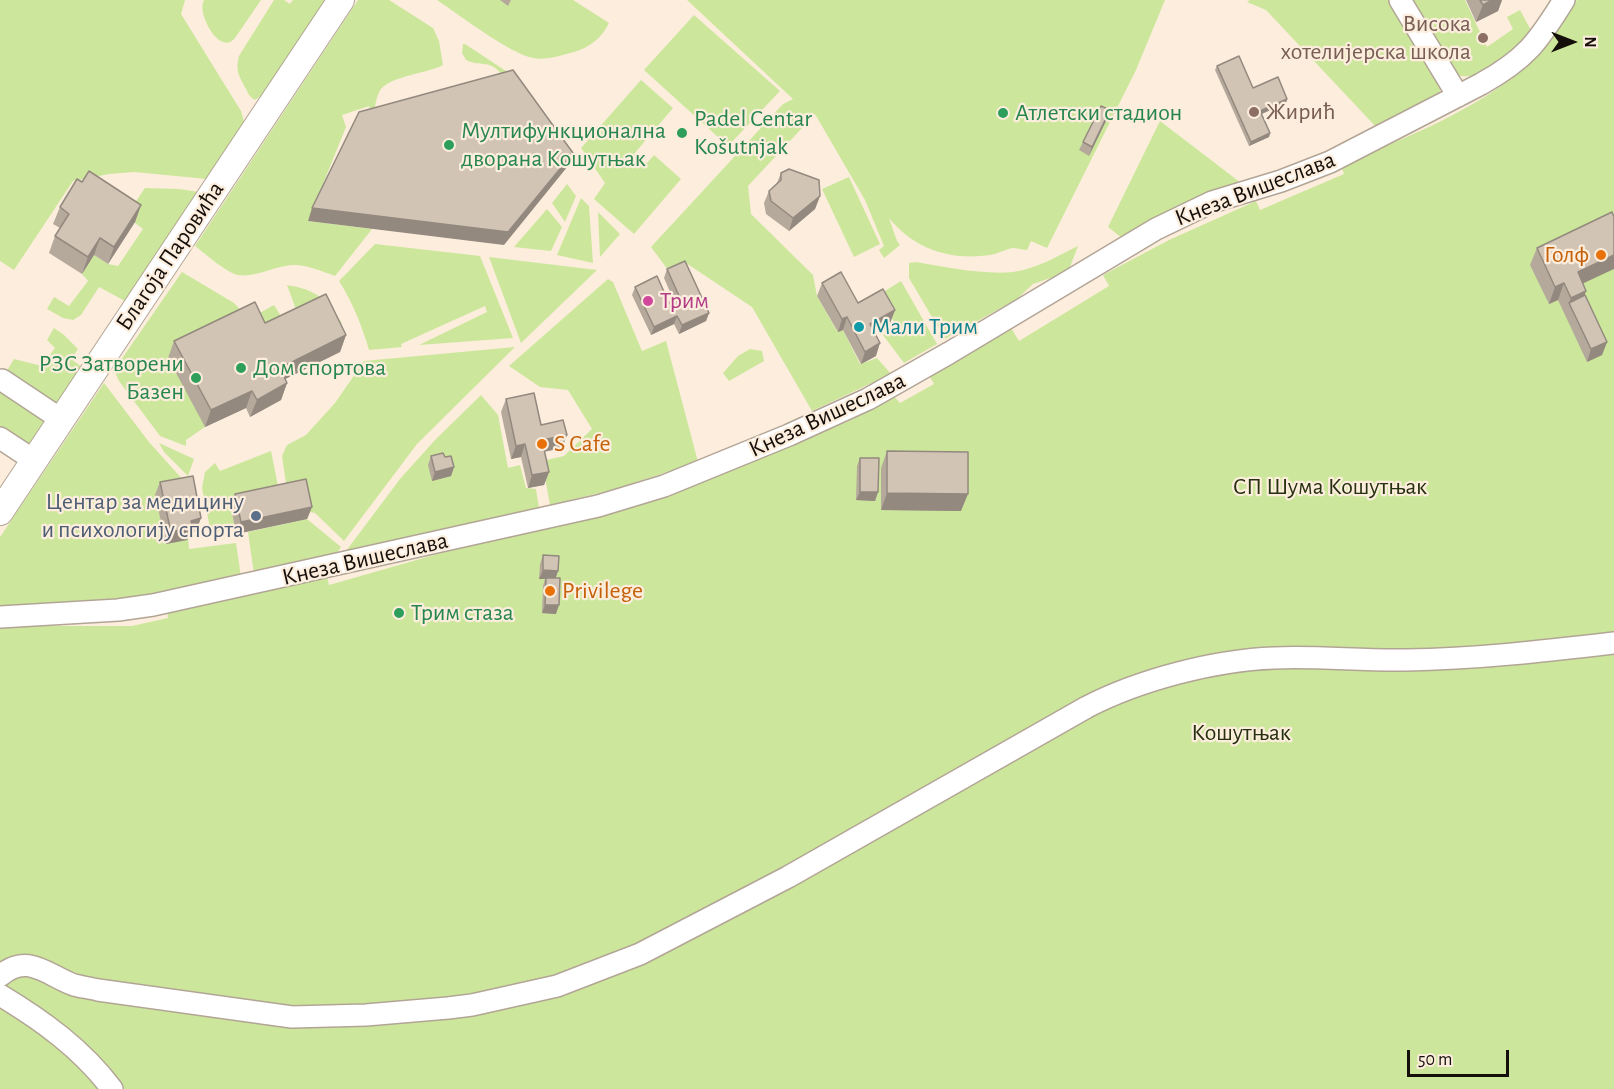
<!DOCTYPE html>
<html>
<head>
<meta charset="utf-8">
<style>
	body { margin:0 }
	#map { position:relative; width:1614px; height:1089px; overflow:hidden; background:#fceddd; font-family:"Alegreya Sans",sans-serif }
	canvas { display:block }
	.north { position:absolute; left:1542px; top:12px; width:60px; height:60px; -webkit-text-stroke:4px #fceddd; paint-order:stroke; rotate:90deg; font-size:16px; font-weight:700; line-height:24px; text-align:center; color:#140f0a }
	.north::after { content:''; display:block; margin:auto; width:21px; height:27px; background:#140f0a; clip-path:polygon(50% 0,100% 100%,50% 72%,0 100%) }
	.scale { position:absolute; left:1407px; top:1050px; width:102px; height:27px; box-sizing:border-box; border:3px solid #140f0a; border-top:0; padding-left:8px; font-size:18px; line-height:21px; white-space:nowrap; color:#140f0a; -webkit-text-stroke:4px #fceddd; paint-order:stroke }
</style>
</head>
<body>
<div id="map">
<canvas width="1614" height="1089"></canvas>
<div class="north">N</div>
<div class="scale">50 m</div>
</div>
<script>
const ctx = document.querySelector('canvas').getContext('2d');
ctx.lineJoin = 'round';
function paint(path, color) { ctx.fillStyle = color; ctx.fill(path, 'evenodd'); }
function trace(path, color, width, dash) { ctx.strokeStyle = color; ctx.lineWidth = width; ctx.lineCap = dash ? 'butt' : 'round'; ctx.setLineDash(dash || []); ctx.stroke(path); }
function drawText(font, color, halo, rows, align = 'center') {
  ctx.font = font + ' "Alegreya Sans",sans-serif'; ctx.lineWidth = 4.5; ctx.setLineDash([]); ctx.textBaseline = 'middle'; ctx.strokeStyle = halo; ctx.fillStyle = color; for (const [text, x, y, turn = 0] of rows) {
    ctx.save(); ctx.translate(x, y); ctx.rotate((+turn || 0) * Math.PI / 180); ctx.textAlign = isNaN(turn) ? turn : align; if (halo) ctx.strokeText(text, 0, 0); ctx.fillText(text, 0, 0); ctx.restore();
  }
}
paint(new Path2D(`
	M0 0H185L181 14 241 111 245 125 207 179 134 172 109 174 73 181 14 270 0 261Z
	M204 0H261L235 38C220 57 196 13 204 0Z
	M274 0H284L290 4 293 0H325L261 96 255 100C249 96 249 95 246 89 239 76 235 71 239 56Z
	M358 0H389L433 28 439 41 443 65C426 74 394 75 381 89 376 96 375 108 373 117L369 106 342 115 346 127 308 221 372 229 335 276C321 271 308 265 294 265 276 265 256 278 238 275 225 272 206 254 195 246Z
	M437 0H573L609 23C602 38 590 47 574 52 562 55 546 61 533 58 510 54 458 14 437 0Z
	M687 0H1165L1136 70 1047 248 1031 241 1027 250C1023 250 1017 248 1013 248 1005 249 998 254 990 255 951 261 914 249 889 218L897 241 900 245 884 258 879 250 884 246 865 200 815 114 748 186 751 214 813 275 817 296 837 331 843 330 860 364 877 358 891 374 812 411 752 307 686 263 668 270 651 247 783 104 793 99Z
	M1250 0H1393L1443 86 1437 96 1377 128 1266 10 1247 2Z
	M1409 0H1465L1487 47 1513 29 1507 17 1520 10 1534 36C1516 52 1482 83 1457 75Z
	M1577 0H1614V1089H0V626H132L168 618 167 610 327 577 329 585 441 553 661 498 849 421 894 396 900 403 934 384 929 375 1011 328 1019 341 1109 286 1103 275 1169 240 1256 201 1260 210 1344 174 1341 165C1400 140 1465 115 1516 75 1541 55 1559 26 1577 0Z
	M694 15 780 91 728 146 644 70Z
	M463 44H465L512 75 503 76C489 58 483 68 466 60L462 53Z
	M641 80 673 108 634 154 647 163 654 155 681 179 634 234 594 199 605 183 581 148Z
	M1160 121 1241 183 1122 238 1108 227Z
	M849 177 880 244 854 257 822 189Z
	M567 184 576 196 565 222 552 203Z
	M145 188 179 189 199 192 125 301 99 287 81 315 73 320 63 318 47 309 54 297 69 306 88 281 82 274 94 255 108 264 118 266 143 229 126 216Z
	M581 198 589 206 593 263 557 255Z
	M547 209 562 227 551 251 514 247Z
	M598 212 620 234 600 257Z
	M375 244 480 256 513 338 419 345 487 312 485 306 401 344 402 347 369 350C362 326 353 303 339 281Z
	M1078 246 1068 272 1033 284 1017 299 945 339 909 278V263L916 262C945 267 985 275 1013 272 1036 269 1058 256 1078 246Z
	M489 257 597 270 521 343Z
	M182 272 234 303 249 319 274 305 287 326 205 427 186 440V446L160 436 119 381 114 370Z
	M608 279 613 282 642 351 666 341 698 462 612 490 550 505 542 461 564 456 592 429 568 390 540 387 509 366Z
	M901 281 937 344 904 363 883 335 897 326 877 296Z
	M287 285C317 290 325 298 342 323L328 329 300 320Z
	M54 328 64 335 78 349 71 359 82 367 29 449 0 432V382L14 359 42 366 55 348 47 340Z
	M515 347 417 444 344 541 315 513 305 511 287 490 282 456 287 445 306 435 335 403 364 361Z
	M750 349 762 351 764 361 729 381 723 373 738 356Z
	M104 383 149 442 184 481 189 549 236 543 241 577 127 601 0 606V537Z
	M481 395 498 415 508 468 520 465 526 488 536 489 539 508 343 555 400 479 435 440Z
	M159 443 194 459 188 476 164 452Z
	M271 451 280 496 231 507 235 528 211 533 202 488 205 472 215 463 220 471Z
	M307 519 341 547 335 556 254 574 248 532Z`), '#cce79b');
const minor = new Path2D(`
	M1400 0 1458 96
	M2 380 62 420
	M0 438 35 461
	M0 617 118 610 153 605 598 506 664 486 789 435 868 399 949 353 1156 229 1212 202 1281 181 1330 162 1481 84C1526 59 1538 42 1564 0
	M0 976C27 952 47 975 74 985 82 987 90 988 98 990L292 1017 366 1015 448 1008 472 1005 557 986 640 954 788 877 1087 707C1139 680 1215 660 1274 658 1318 656 1362 661 1406 660 1476 659 1545 651 1614 643
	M0 995C43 1021 82 1049 112 1089`);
const major = new Path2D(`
	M0 512 341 0`);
trace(minor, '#b3a596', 24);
trace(major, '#b3a596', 28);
trace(minor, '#fff', 21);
trace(major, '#fff', 26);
paint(new Path2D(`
	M500 0H511L508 6Z
	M1466 0H1502L1498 11 1476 22Z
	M1217 66 1253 88 1287 99 1286 103 1262 114 1270 133 1269 137 1249 146 1215 70Z
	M1110 110 1089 156 1079 150 1083 142Z
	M781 173 820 196 815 209 789 231 766 214 764 203 769 191 777 183Z
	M82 182 141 205 135 222 108 264 94 255 82 274 49 253 55 236 60 228 53 224 60 207Z
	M1537 248 1583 284 1585 295 1607 342 1602 355 1587 362 1558 300 1549 304 1530 265Z
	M667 269 709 313 706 321 679 334 674 324 651 335 632 295 635 287 669 303 674 301 664 278Z
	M822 283 858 303 895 310 890 323 874 332 876 356 861 364 843 330 838 332 817 296Z
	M265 323 346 335 340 352 285 379 287 383 281 400 250 417 246 408 205 427 168 358 174 341Z
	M506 399 541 425 567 435 562 448 544 452 549 472 544 485 528 488 521 457 511 459 501 412Z
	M887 451 961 511 881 510V468Z
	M431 456 445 457 454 467 451 476 432 481 428 465Z
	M860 458 878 492 875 501 856 500 857 466Z
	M160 482 201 518 196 531 190 533 187 540 166 544 155 495Z
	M235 494 312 507 307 519 236 534 231 507Z
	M543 555 558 571 556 578V614L542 613 543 586 545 579H539L540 564Z`), '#b5a99c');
paint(new Path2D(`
	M1492 0H1502L1498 11 1476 22 1483 5Z
	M1287 99 1286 103 1259 115 1260 111Z
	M1110 110 1107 119 1089 156 1092 147Z
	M1270 133 1269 137 1249 146 1251 142Z
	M573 153 568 166 504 245 308 221 312 208Z
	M820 196 815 209 789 231 793 218Z
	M141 205 135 222 108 264 114 247Z
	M100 238 94 255 82 274 88 257Z
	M1614 255V269L1571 289 1578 272Z
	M1564 283 1558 300 1549 304 1555 287Z
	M1586 291 1580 308 1569 303 1571 298Z
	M895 310 890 323 865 337 870 324Z
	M709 313 706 321 679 334 682 325Z
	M677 316 674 324 651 335 654 327Z
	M847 317 843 330 838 332 842 319Z
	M346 335 340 352 273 385 280 368Z
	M1607 342 1602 355 1587 362 1591 349Z
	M880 343 876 356 861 364 865 352Z
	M287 383 281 400 250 417 257 400Z
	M252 391 246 408 205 427 211 410Z
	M567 435 562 448 537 453 542 440Z
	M525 444 521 457 511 459 516 446Z
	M454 467 451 476 432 481 435 472Z
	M549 472 544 485 528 488 532 475Z
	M860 492H878L875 501 856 500Z
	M887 493 968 494 961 511 881 510Z
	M312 507 307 519 236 534 241 522Z
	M201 518 196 531 190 533 187 540 166 544 171 532 191 521Z
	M543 570 558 571 555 579H539Z
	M545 605H559L556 614 542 613Z`), '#93897f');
const building = new Path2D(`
	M1480 0H1492L1483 5Z
	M1239 56 1253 88 1278 77 1287 99 1260 111 1270 133 1251 142 1217 66Z
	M513 70 573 153 508 232 312 208 359 112Z
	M1101 106 1110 110 1092 147 1083 142Z
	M789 169 819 180 820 196 793 218 771 201 769 191 781 180V173Z
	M89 171 141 205 114 247 100 238 88 257 55 236 69 214 60 207 77 179 82 182Z
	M1612 212 1614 217V255L1578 272 1586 291 1571 298 1564 283 1555 287 1537 248Z
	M685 261 709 313 682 325 677 316 654 327 635 287 657 276 669 303 680 298 667 269Z
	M841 272 858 303 883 289 895 310 870 324 880 343 865 352 847 317 842 319 822 283Z
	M326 294 346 335 280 368 287 383 257 400 252 391 211 410 174 341 255 302 265 323Z
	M1585 295 1607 342 1591 349 1569 303Z
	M534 393 541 425 563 420 567 435 542 440 549 472 532 475 525 444 516 446 506 399Z
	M887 451 968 452V494L887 493Z
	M443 453 445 457 451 456 454 467 435 472 431 456Z
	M860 458H879L878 492H860Z
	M193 476 201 518 191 521 192 527 171 532 160 482Z
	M306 479 312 507 241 522 235 494Z
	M543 555 559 556 558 571 543 570Z
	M546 578H560L559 605H545Z`);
paint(building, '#d2c4b5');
trace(building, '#93897f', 1.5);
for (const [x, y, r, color] of [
	[1483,38,6,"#8d6e63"],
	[1254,112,6,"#8d6e63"],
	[1003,113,6,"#2e9e5b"],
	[682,133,6,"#2e9e5b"],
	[449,145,6,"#2e9e5b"],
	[1601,255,6,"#e8710a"],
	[648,301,6,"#d1479c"],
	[859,327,6,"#0f9aa8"],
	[241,368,6,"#2e9e5b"],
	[196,378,6,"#2e9e5b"],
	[542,444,6,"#e8710a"],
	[256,516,6,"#5c6f8a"],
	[550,591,6,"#e8710a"],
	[399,613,6,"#2e9e5b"]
]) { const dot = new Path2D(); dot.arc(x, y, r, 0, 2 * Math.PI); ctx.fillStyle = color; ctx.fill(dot); trace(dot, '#fceddd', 2); }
drawText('24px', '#785e54', '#fceddd', [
	["Висока",1471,24],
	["хотелијерска школа",1471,52],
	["Жирић",1266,112,"left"]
], 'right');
drawText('24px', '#27864d', '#fceddd', [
	["Атлетски стадион",1015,113],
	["Padel Centar",694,119],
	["Košutnjak",694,147],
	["Мултифункционална",461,131],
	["дворана Кошутњак",461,159],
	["РЗС Затворени",184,364,"right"],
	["Базен",184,392,"right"],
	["Дом спортова",253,368],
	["Трим стаза",411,613]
], 'left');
drawText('24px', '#140f0a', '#fceddd', [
	["Кнеза Вишеслава",1255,189,-21],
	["Благоја Паровића",170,256,-56],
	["Кнеза Вишеслава",827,415,-25],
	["Кнеза Вишеслава",365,559,-13]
]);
drawText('24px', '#c56008', '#fceddd', [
	["Голф",1589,255,"right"],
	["S Cafe",554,444],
	["Privilege",562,591]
], 'left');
drawText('24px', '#b23c85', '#fceddd', [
	["Трим",660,301]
], 'left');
drawText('24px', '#0d838f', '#fceddd', [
	["Мали Трим",871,327]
], 'left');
drawText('24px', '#26310f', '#fceddd', [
	["СП Шума Кошутњак",1330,487],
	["Кошутњак",1241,733]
]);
drawText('24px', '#4e5e75', '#fceddd', [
	["Центар за медицину",244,502],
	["и психологију спорта",244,530]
], 'right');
</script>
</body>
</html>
